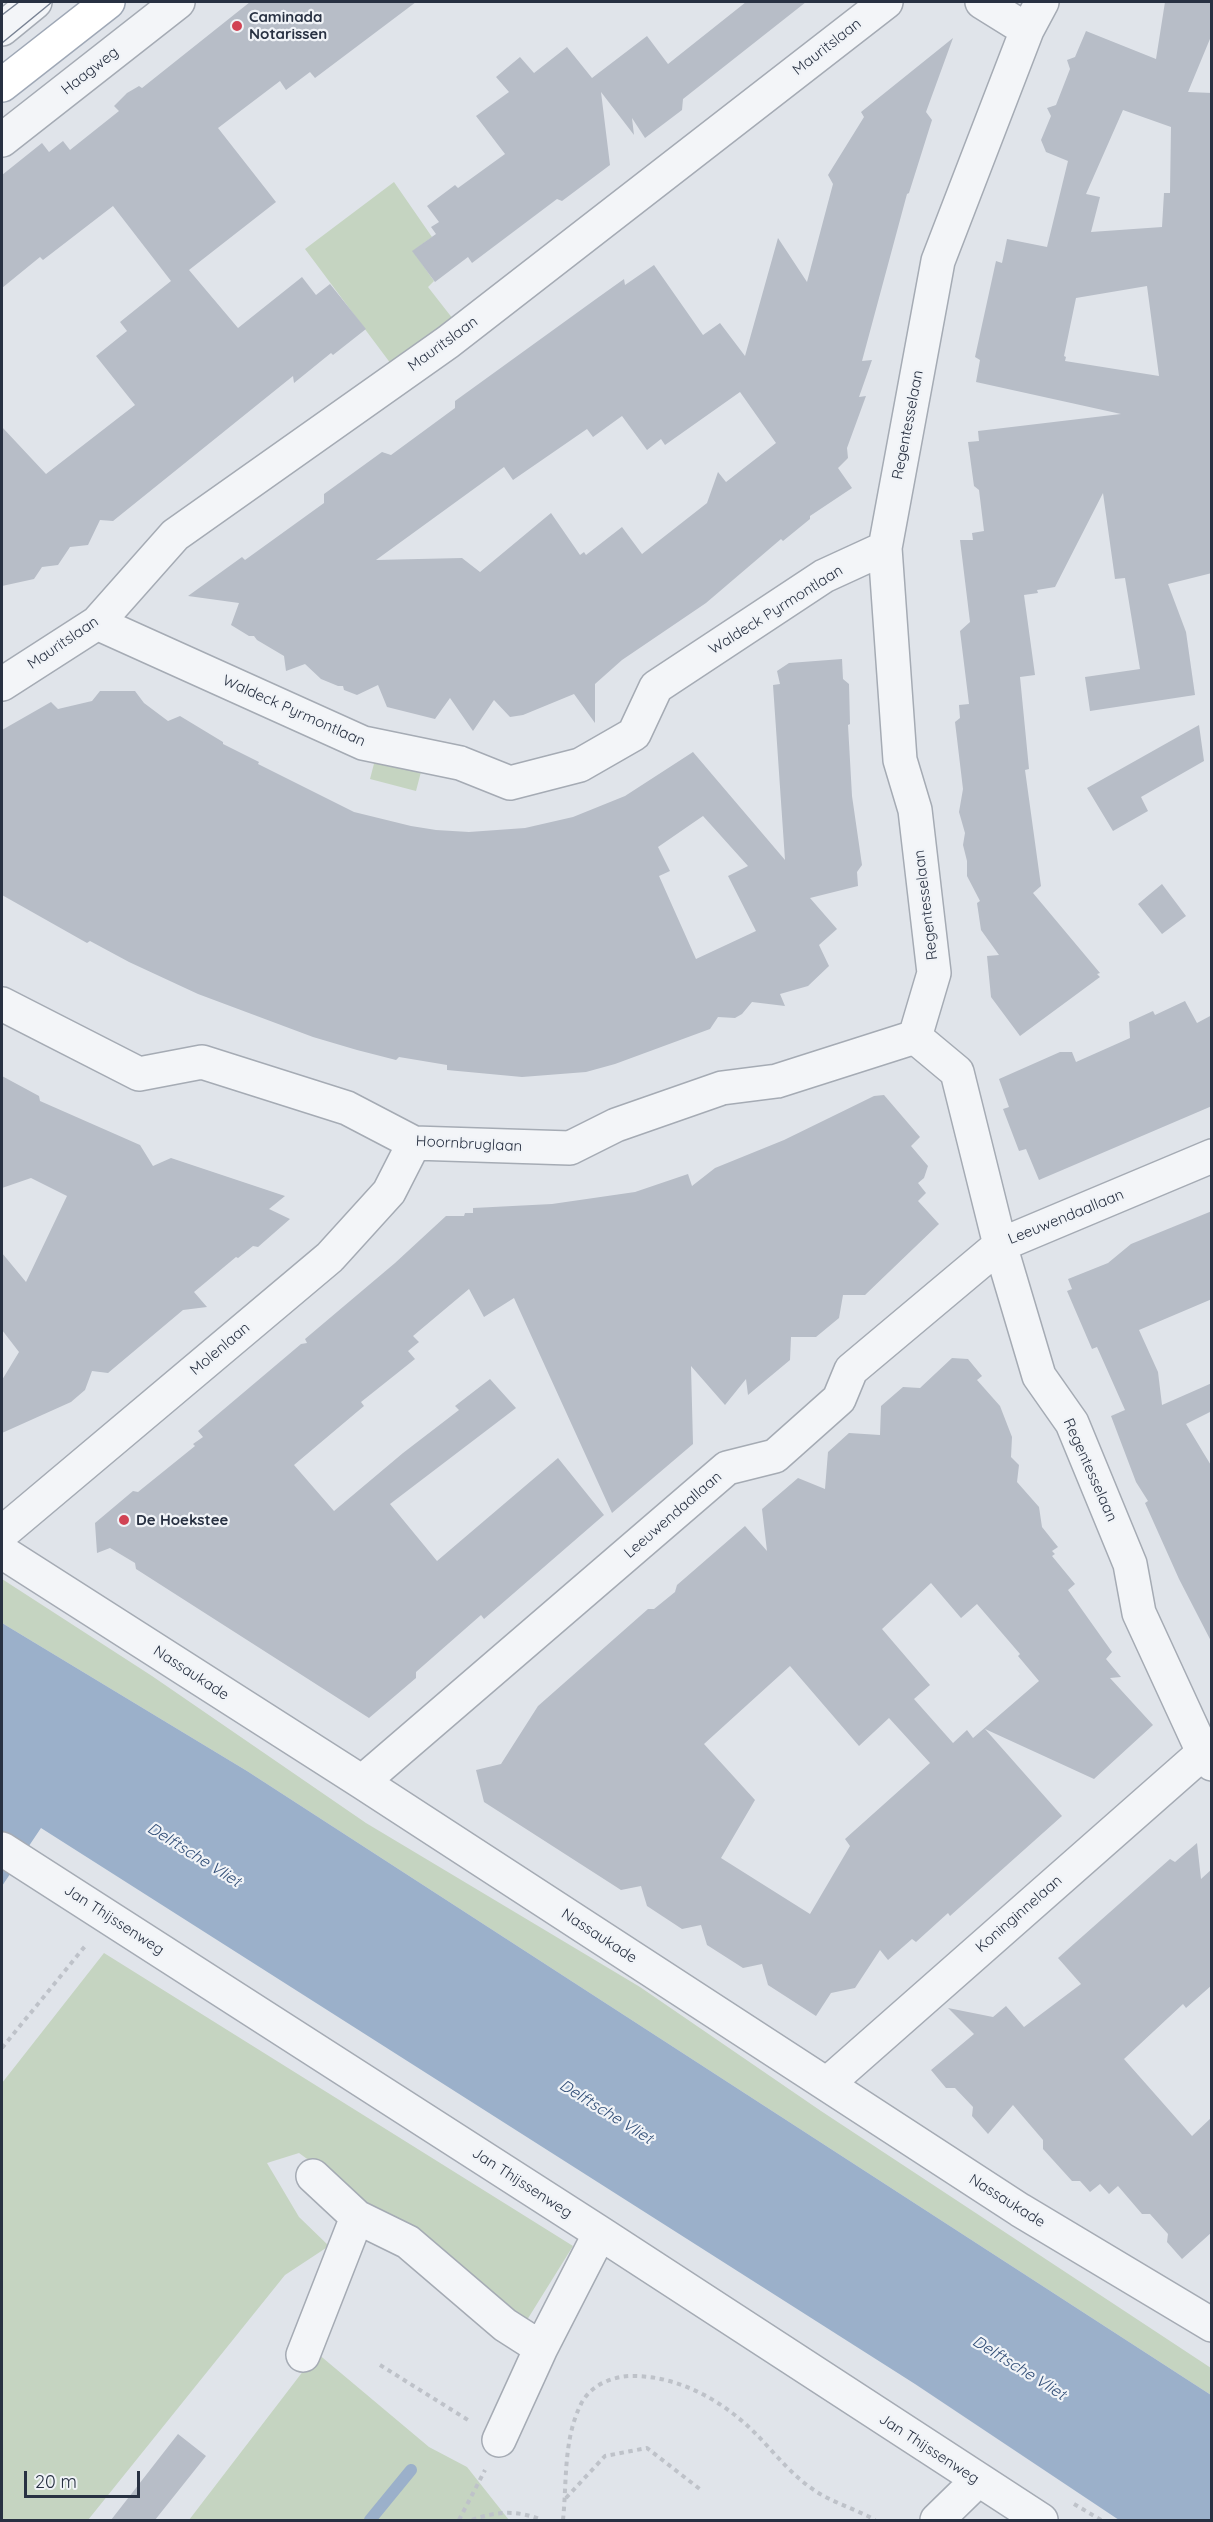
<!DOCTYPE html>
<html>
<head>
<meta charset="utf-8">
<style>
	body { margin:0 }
	#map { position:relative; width:1213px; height:2522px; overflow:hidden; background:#e0e4ea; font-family:Quicksand,sans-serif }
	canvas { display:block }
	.frame { position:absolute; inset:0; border:3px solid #283142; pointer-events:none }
	.scale { position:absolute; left:24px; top:2471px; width:116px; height:27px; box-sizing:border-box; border:3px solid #283142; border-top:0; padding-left:8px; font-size:18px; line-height:21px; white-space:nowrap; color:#283142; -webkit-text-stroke:4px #f0f3f7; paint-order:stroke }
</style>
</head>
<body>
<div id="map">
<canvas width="1213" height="2522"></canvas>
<div class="frame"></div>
<div class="scale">20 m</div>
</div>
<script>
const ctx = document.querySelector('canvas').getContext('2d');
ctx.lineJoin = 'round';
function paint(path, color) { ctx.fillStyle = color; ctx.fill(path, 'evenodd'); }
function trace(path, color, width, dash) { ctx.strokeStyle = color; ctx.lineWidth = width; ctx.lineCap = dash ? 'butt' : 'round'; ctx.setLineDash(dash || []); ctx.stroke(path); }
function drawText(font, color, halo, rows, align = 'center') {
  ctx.font = font + ' Quicksand,sans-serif'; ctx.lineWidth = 4.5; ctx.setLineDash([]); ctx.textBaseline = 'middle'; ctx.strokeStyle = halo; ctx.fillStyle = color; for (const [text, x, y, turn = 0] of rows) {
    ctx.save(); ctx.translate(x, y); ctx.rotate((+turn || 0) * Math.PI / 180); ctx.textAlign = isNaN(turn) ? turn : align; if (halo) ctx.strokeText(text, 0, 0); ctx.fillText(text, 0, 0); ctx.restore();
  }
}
paint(new Path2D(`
	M394 182 432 237 413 251 434 281 428 287 453 319 391 364 305 249Z
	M376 756 422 768 416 791 370 779Z
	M2 1579 152 1676 366 1823 640 1987 821 2111 1211 2368V2395L247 1771 2 1623Z
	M104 1953 573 2246 527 2320 299 2153 267 2163 299 2217 329 2246 285 2275 88 2520H2V2083Z
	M317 2353 429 2447 467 2467 509 2520H189Z`), '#c5d4c1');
paint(new Path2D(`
	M2 1623 247 1771 1211 2395V2520H1119L915 2384 41 1828 2 1886Z`), '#9bb0ca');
trace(new Path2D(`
	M370 2520 411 2470`), '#9bb0ca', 12);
paint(new Path2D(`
	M250 2H416L315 78 310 72 286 90 280 81 218 128 276 202 189 270 238 328 302 277 316 295 330 284 366 329 333 355 331 353 294 383 293 376 113 521 100 520 88 545 70 547 58 565 42 567 34 579 2 586V427L46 474 135 405 96 356 127 331 120 322 171 281 113 206 43 260 40 257 2 288V175L42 143 49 152 63 141 70 150 119 111 114 106 127 93 139 86 142 88Z
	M746 2H806L683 99 682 110 645 138 632 118 634 135 601 92 610 165 562 201 557 199 472 263 468 257 435 282 412 251 436 234 431 227 439 222 427 206 455 185 458 188 505 154 476 116 509 92 496 77 520 57 534 73 567 47 592 78 647 36 668 64Z
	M1165 2H1212V34L1188 92 1212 93V573L1168 584 1186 632 1195 695 1090 711 1085 677 1140 669 1125 578 1115 579 1103 493 1055 587 1037 590 1038 593 1024 595 1035 675 1020 677 1029 769 1025 770 1041 886 1033 893 1100 973 1097 974 1100 977 1020 1036 991 997 987 956 999 955 981 930 977 903 980 901 967 876V861L963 845 965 833 959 812 963 789 955 722 960 718 959 705 969 704 960 631 970 622 960 540H973L972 533 984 531 979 490 974 486 968 442 979 441 978 431 1121 414 976 382 980 360 975 357 996 261 1002 263 1007 239 1047 247 1068 161 1046 152 1041 140 1051 116 1047 108 1056 105 1070 69 1067 60 1075 57 1086 31 1156 59ZM1123 110 1171 127 1170 193H1164L1162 227 1091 232 1100 197 1086 194ZM1147 286 1159 376 1065 361 1066 357 1064 356 1076 298Z
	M953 38 926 112 932 120 909 193 907 194 862 361 872 360 859 397 866 396 847 448 848 458 838 468 852 488 810 516V519L783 541 781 539 706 603 622 660 595 684V723L574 694 523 715 510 717 494 700 473 731 450 698 435 719 387 707 378 685 357 695 344 690 343 686H338L321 679 305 664 286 671 284 656 257 640 254 636H249L231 625 239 603 188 596 242 557 245 560 324 503V494L382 452 391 455 421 433 455 408V401L596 299 624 279 625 285 654 265 703 335 720 323 745 356 778 238 807 282 833 184 828 175 864 117 861 112ZM740 392 776 443 726 482 718 472 707 503 642 554 622 527 586 555 584 552 580 555 551 513 480 572 462 558 376 560 504 467 513 480 587 429 593 437 622 416 647 450 661 439 665 445Z
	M842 659 843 679 849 684 850 724 848 725 852 796 862 865 857 872 858 886 810 898 837 929 819 945 829 966 808 986 780 994 785 1006 752 1002 742 1014 735 1018 718 1017 710 1029 615 1064 586 1072 522 1077 447 1070V1065L399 1057 396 1060 357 1050 313 1037 198 994 129 962 90 941 87 943 2 895V730L51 702 58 709 92 701 100 691H135L144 703 168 721 180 716 223 742V744L259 762 258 764 354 812 411 826 436 830 469 832 525 828 573 817 625 796 693 752 785 860 773 685 780 684 777 671 789 663ZM703 816 748 866 728 876 756 931 696 959 659 876 670 871 658 847Z
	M1199 725 1204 761 1141 797 1148 811 1113 831 1087 788Z
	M1162 884 1186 916 1162 934 1138 904Z
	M1185 1001 1197 1023 1212 1015V1106L1039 1180 1026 1149 1019 1151 1003 1109 1009 1107 999 1079 1060 1052H1072L1076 1062 1130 1038 1129 1022 1153 1011 1155 1015Z
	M2 1076 39 1096 40 1101 140 1145 153 1166 171 1158 285 1196 269 1209 290 1219 258 1247 253 1246 238 1258 236 1257 194 1292 207 1307 183 1310 108 1373 92 1371 85 1390 71 1402 2 1433V1380L19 1352 2 1330V1253L26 1282 67 1196 31 1178 2 1188Z
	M884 1095 920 1137 911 1146 928 1166 924 1178 918 1183 926 1193 918 1201 939 1224 865 1295H843L839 1318 816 1337H791L790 1360 748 1395 746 1379 725 1405 691 1366 693 1444 612 1513 514 1298 484 1317 469 1289 413 1336 419 1342 408 1351 415 1359 361 1402 364 1406 294 1465 334 1511 403 1453 459 1410 455 1406 490 1379 516 1408 390 1504 437 1561 558 1458 604 1515 484 1619 481 1615 416 1672V1678L369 1718 136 1569 135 1563 110 1548 97 1553 95 1523 133 1491 138 1492 195 1446 193 1444 203 1437 198 1431 301 1344 307 1343 305 1339 395 1263 446 1216H464L465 1213H473V1208L552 1204 635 1192 688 1174 692 1186 715 1168 784 1140 874 1096Z
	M1212 1211V1299L1139 1330 1158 1372 1162 1405 1212 1383V1411L1186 1424 1212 1467V1643L1179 1579 1145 1503 1148 1501 1136 1482 1111 1416 1125 1410 1097 1347 1092 1349 1067 1291 1072 1289 1068 1279 1108 1263 1131 1244Z
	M952 1358 968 1359 982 1376 977 1380 1000 1406 1012 1437 1011 1457 1019 1465 1017 1482 1039 1507 1042 1527 1058 1547 1052 1551 1055 1554 1052 1556 1075 1584 1068 1590 1112 1652 1106 1659 1121 1677 1110 1678 1153 1725 1094 1779 985 1729 1062 1816 950 1916 948 1913 916 1942 912 1939 888 1960 880 1950 855 1988 831 1993 816 2016 768 1985 762 1964 743 1968 707 1945 701 1925 682 1929 647 1906 641 1886 621 1890 484 1802 476 1770 501 1764 538 1706 648 1609H654L675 1592 677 1585 745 1526 767 1551 762 1509 798 1478 825 1489 828 1452 849 1433 880 1435 881 1406 903 1387 920 1388ZM931 1583 961 1618 977 1604 1020 1654 1018 1656 1039 1681 973 1738 967 1730 953 1743 914 1699 930 1685 882 1629ZM790 1666 859 1746 889 1718 930 1763 845 1839 850 1846 810 1914 721 1858 755 1800 704 1744Z
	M1197 1843 1201 1879 1212 1869V1985L1186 2008 1183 2004 1124 2059 1192 2136 1212 2117V2232L1182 2259 1167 2242 1168 2234 1150 2214H1142L1118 2186 1109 2194 1100 2184 1090 2192 1080 2181H1072L1043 2149V2140L1013 2105 988 2134 972 2116 973 2107 955 2088H946L931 2070 974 2034 948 2008 993 2017 1006 2006 1024 2027 1081 1984 1058 1958 1170 1859 1175 1862Z
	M178 2434 206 2456 155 2520H111Z`), '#b7bdc7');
const minor = new Path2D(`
	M982 2 1027 30
	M1042 2 1027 30 938 261 885 548 900 760 915 810 934 973 915 1037 957 1072 1000 1245 1039 1376 1072 1423 1130 1564 1139 1613 1203 1752 1212 1764
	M2 29 35 2
	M2 140 178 2
	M97 623 363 743 460 763 510 783 580 765 634 734 656 687 824 576 885 548
	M2 684 97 623 175 535 448 342 886 2
	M2 1004 139 1074 202 1062 347 1108 414 1143 570 1148 616 1125 722 1088 777 1081 915 1037
	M2 1533 330 1257 389 1192 414 1143
	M2 1552 362 1782 1020 2210 1212 2325
	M362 1782 727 1468 775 1456 839 1399 851 1370 1000 1245 1212 1156
	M2 1849 600 2233 1041 2520
	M827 2084 1212 1745
	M313 2176 357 2217 408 2242 505 2325 541 2348
	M303 2355 357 2217
	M499 2440 541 2348 600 2233
	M937 2520 978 2480`);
const major = new Path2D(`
	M2 85 108 2`);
trace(minor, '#a5abb4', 36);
trace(major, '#9fa8b6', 36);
trace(new Path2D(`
	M2 2048 86 1945
	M380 2365 468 2420
	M566 2498 605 2456 647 2448 701 2490
	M1074 2504 1101 2520
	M459 2520 485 2470
	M472 2520C497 2511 517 2510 542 2520
	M563 2520C567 2482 563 2440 581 2404 590 2386 610 2377 630 2376 677 2375 722 2400 755 2433 774 2452 791 2475 814 2490 833 2503 856 2509 875 2520`), '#bec2c9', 4, [4.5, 4.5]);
trace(minor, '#f3f5f8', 33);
trace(major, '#fff', 33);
trace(new Path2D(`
	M2 15 19 2
	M2 43 52 2`), '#798394', 1.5);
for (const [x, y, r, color] of [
	[237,26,6,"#d14354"],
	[124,1520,6,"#d14354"]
]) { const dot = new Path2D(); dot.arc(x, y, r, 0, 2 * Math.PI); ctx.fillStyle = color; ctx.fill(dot); trace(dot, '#f0f3f7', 2); }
drawText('bold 15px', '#283142', '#f0f3f7', [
	["Caminada",249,17],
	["Notarissen",249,34],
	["De Hoekstee",136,1520]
], 'left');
drawText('15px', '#283142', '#f0f3f7', [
	["Mauritslaan",827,47,-38],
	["Haagweg",90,71,-38],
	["Mauritslaan",443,344,-36],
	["Regentesselaan",908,425,-79],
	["Waldeck Pyrmontlaan",776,610,-32],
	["Mauritslaan",63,643,-34],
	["Waldeck Pyrmontlaan",294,711,24],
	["Regentesselaan",926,905,-97],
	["Hoornbruglaan",469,1144,3],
	["Leeuwendaallaan",1066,1217,-22],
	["Molenlaan",220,1349,-40],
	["Regentesselaan",1090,1470,66],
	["Leeuwendaallaan",673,1515,-41],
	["Nassaukade",191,1673,33],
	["Koninginnelaan",1019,1914,-41],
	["Jan Thijssenweg",114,1920,33],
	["Nassaukade",599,1936,33],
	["Jan Thijssenweg",522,2183,33],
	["Nassaukade",1007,2201,32],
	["Jan Thijssenweg",929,2449,33]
]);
drawText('italic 16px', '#314e77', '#f0f3f7', [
	["Delftsche Vliet",194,1855,32],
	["Delftsche Vliet",606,2112,32],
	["Delftsche Vliet",1019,2368,32]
]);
</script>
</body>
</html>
